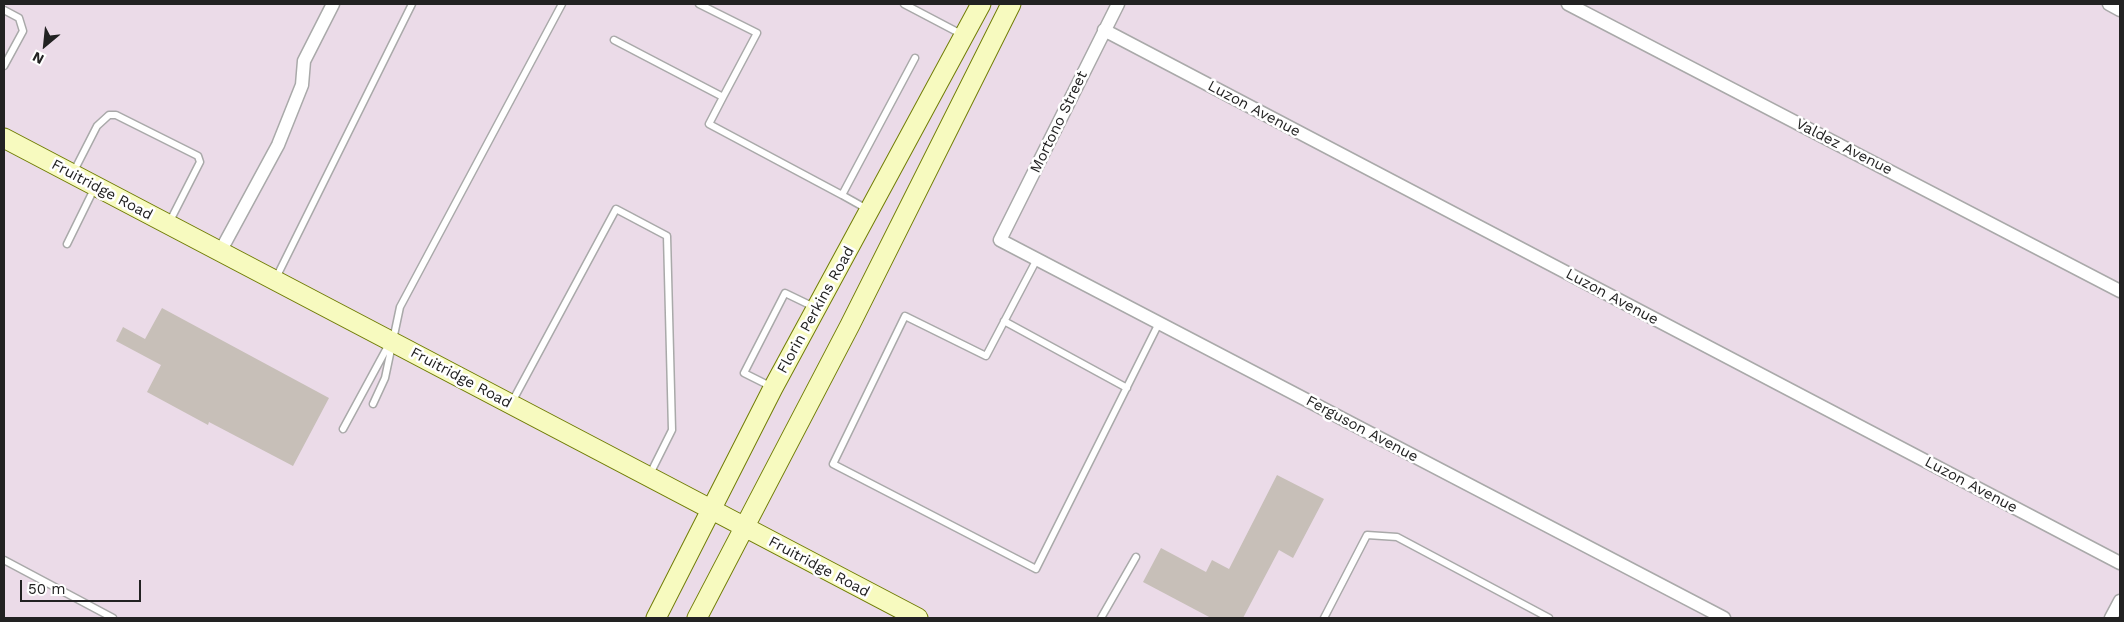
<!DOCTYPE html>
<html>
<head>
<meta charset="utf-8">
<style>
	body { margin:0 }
	#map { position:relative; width:2124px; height:622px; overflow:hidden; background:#f2efe9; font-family:"Work Sans",sans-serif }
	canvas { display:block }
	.frame { position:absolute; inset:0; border:5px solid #222; pointer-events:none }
	.north { position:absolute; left:20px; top:20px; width:50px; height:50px; -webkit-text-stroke:4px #fff; paint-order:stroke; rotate:208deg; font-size:14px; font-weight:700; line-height:20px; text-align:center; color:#222 }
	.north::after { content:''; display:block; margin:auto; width:18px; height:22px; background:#222; clip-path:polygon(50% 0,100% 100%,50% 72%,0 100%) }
	.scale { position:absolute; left:20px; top:580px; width:121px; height:22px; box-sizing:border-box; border:2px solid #222; border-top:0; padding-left:6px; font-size:15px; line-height:18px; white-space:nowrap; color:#222; -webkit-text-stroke:4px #fff; paint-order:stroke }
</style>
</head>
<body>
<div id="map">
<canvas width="2124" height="622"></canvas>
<div class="frame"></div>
<div class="north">N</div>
<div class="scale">50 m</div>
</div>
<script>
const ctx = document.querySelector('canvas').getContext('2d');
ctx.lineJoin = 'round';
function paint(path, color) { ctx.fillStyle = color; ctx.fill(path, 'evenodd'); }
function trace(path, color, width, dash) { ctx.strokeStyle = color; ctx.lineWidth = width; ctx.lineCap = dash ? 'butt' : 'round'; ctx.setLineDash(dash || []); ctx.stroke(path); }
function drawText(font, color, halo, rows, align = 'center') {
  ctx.font = font + ' "Work Sans",sans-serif'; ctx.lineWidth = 5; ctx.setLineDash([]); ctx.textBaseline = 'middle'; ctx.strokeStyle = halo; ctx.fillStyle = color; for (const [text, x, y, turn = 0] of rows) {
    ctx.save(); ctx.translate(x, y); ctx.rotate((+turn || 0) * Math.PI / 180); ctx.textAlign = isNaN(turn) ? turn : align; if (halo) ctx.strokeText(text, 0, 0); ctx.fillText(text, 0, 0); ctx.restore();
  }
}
paint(new Path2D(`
	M4 4H2120V618H4Z`), '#ebdbe8');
paint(new Path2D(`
	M162 308 329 398 293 466 209 422 208 425 147 392 161 365 116 341 123 327 145 339Z
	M1277 475 1324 499 1293 558 1279 550 1243 618H1211L1143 582 1161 548 1206 572 1212 560 1229 569Z`), '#c7bfb8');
const lane = new Path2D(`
	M699 4 757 33 723 97
	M904 4 963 35
	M4 10 19 18 23 31 4 66
	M614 40 723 97 709 124 842 195
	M74 171 97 126 109 115H116L198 156 200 162 169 223
	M867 209 842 195 915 58
	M67 244 95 187
	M1037 259 986 356 905 316 833 464 1036 569 1159 323
	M276 278 412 4
	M1004 321 1127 388
	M772 387 744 373 785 293 814 307
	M512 402 616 209 667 236 672 430 649 476
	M373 404 385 378 400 307 562 4
	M343 429 388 346
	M4 560 113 618
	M1101 618 1136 557
	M1324 618 1367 535 1397 537 1549 618`);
const street = new Path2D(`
	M1118 4 1000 240 1724 618
	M1568 4 2120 291
	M2109 4 2120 10
	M1104 30 2120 563
	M220 252 278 145 302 85 304 61 333 4
	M2111 618 2120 601`);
const secondary = new Path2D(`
	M4 138 918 618
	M656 618 773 388 981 4
	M697 618 850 325 1011 4`);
trace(lane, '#a9a9a9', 9);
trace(street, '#a9a9a9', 15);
trace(secondary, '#707d05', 21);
trace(lane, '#fff', 6);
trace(street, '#fff', 12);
trace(secondary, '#f7fabf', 19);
drawText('15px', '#222', '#fff', [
	["Luzon Avenue",1254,109,28],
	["Mortono Street",1059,122,-64],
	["Valdez Avenue",1844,147,27],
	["Fruitridge Road",102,190,28],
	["Luzon Avenue",1612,297,28],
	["Florin Perkins Road",816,310,-61],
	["Fruitridge Road",461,378,28],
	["Ferguson Avenue",1362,429,28],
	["Luzon Avenue",1971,485,28],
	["Fruitridge Road",819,567,28]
]);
</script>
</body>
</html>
